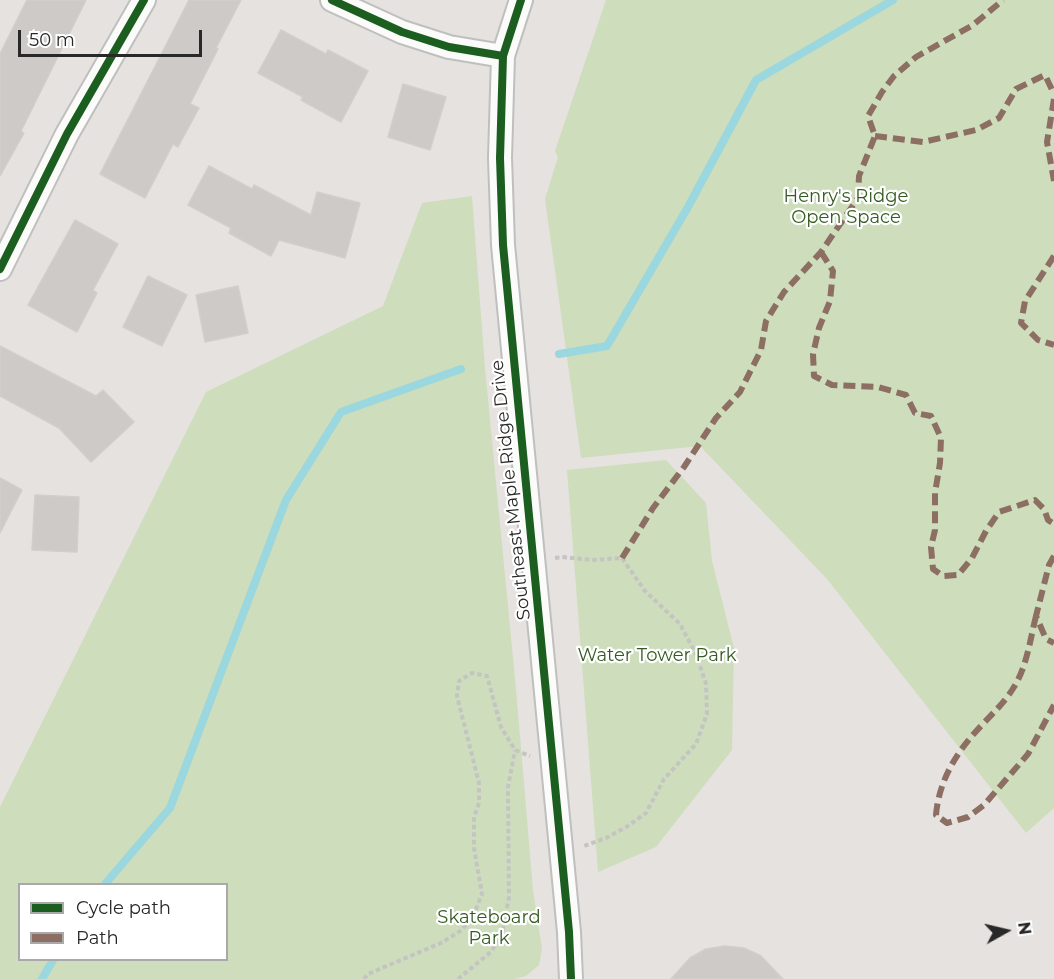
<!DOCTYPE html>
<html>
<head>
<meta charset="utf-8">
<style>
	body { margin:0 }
	#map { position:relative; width:1054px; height:979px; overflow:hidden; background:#e6e2df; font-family:Montserrat,sans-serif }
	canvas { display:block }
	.legend { position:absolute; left:18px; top:883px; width:210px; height:78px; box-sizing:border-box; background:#fff; border:2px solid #a9a9a9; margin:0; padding:8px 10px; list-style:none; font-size:18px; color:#282828 }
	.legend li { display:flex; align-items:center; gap:12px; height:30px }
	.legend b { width:30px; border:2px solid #a9a9a9 }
	.north { position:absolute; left:976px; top:901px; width:60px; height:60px; -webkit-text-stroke:4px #fff; paint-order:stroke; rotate:82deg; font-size:16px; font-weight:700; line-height:24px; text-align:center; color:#282828 }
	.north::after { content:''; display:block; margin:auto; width:21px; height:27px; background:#282828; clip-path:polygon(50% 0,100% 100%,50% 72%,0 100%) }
	.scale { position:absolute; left:18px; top:30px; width:184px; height:27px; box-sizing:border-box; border:3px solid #282828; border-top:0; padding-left:8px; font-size:18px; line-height:21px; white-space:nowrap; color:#282828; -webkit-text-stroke:4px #fff; paint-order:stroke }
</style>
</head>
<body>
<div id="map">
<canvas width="1054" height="979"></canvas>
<ul class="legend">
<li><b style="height:8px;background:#1b5e20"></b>Cycle path</li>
<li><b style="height:8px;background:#8d6e63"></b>Path</li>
</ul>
<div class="north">N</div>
<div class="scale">50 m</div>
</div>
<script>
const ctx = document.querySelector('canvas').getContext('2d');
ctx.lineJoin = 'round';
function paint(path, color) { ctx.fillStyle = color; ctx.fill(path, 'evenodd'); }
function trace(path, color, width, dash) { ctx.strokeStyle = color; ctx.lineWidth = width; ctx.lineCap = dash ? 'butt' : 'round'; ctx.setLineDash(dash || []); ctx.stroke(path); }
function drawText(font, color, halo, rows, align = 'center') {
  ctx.font = font + ' Montserrat,sans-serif'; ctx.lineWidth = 4.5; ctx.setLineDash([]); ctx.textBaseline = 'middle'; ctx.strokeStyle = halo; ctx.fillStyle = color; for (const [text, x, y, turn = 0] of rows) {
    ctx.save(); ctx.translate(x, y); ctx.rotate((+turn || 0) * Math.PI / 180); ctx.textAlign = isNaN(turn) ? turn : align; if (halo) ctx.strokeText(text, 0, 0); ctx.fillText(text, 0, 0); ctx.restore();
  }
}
paint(new Path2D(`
	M606 0H1054V808L1026 833 827 579 700 446 581 458 545 199 558 157 555 151Z
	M472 196 485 368 516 689 533 890 542 949 539 965 526 976 514 979H0V807L206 392 383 306 422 203ZM20 884H226V960H20Z
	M666 460 706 503 712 561 734 648 732 750 656 847 598 872 567 470Z`), '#ceddbc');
trace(new Path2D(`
	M559 354 607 346 688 207 756 80 893 0
	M105 884 170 808 286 500 341 412 461 369
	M42 979 53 960`), '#9bd7de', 8);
const building = new Path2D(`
	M27 0H86L21 131 24 133 0 176V54Z
	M189 0H241L216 48 218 49 190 104 199 108 178 147 173 144 145 198 100 174Z
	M281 30 326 54 328 50 368 71 341 122 301 100 303 97 258 73Z
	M403 84 446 97 430 150 388 137Z
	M209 166 252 189 254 185 311 215 317 192 360 203 345 258 279 240 271 256 229 233 231 228 188 205Z
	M75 220 118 244 93 290 97 293 77 332 28 305Z
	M148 276 187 295 162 346 123 327Z
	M238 286 248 333 205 342 196 295Z
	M0 346 96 396 103 390 134 422 91 462 59 428 0 396Z
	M0 478 22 490 0 533Z
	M35 495 79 497 77 552 32 550Z
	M725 946 744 948 761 956 783 979H671L690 958 706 949Z`);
paint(building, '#cdcac8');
trace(building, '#d1cecb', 1.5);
const street = new Path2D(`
	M332 0 402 32 449 47 503 56
	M521 0 503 56 500 158 503 245 569 932 571 979
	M0 269 67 134 144 0`);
trace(street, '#c0bfbf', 26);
trace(new Path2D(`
	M555 558 562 557 592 560 622 558 645 591 680 624 696 654 706 684 707 714 696 744 664 779 646 813 628 826 606 838 584 846
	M364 979 368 974 441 943 462 930 474 914 482 894 474 848V817L479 803V783L457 696 459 681 472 673 487 676 501 727 515 750 530 756
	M458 979 492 951 503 929 509 897 508 787 515 750`), '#c4c4c3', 4, [4.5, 3]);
trace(street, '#fbfbfa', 22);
trace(new Path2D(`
	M1054 99 1047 142 1054 181
	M875 136 923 142 976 130 999 118 1016 89 1045 75 1054 94
	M821 252 833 271 830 301 819 328 813 354 814 376 832 385 878 387 906 395 915 413 931 416 941 438 940 463 935 493V530L931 547 933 569 943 576 958 575 972 558 986 531 999 512 1035 500 1044 509 1048 520 1054 524
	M1054 256 1025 301 1021 323 1038 340 1054 345
	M1054 556 1049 565 1036 616 1046 639 1054 643
	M622 558 653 508 684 467 716 418 740 392 761 350 766 321 784 292 821 252 858 198 859 176 875 136 868 116 882 92 894 76 916 57 973 25 1003 0
	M1036 616C1030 640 1027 666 1014 687 1005 702 993 713 981 726 957 751 939 780 936 815L947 823 968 817 984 805 1028 754 1054 705`), '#8d6e63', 6, [12, 6]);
trace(new Path2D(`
	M332 0 402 32 449 47 503 56
	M521 0 503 56 500 158 503 245 569 932 571 979
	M0 269 67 134 144 0`), '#1b5e20', 8);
drawText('18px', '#365b22', '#fff', [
	["Henry's Ridge",846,197],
	["Open Space",846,218],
	["Water Tower Park",657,656],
	["Skateboard",489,918],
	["Park",489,939]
]);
drawText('18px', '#282828', '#fff', [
	["Southeast Maple Ridge Drive",511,490,-96]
]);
</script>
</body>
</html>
